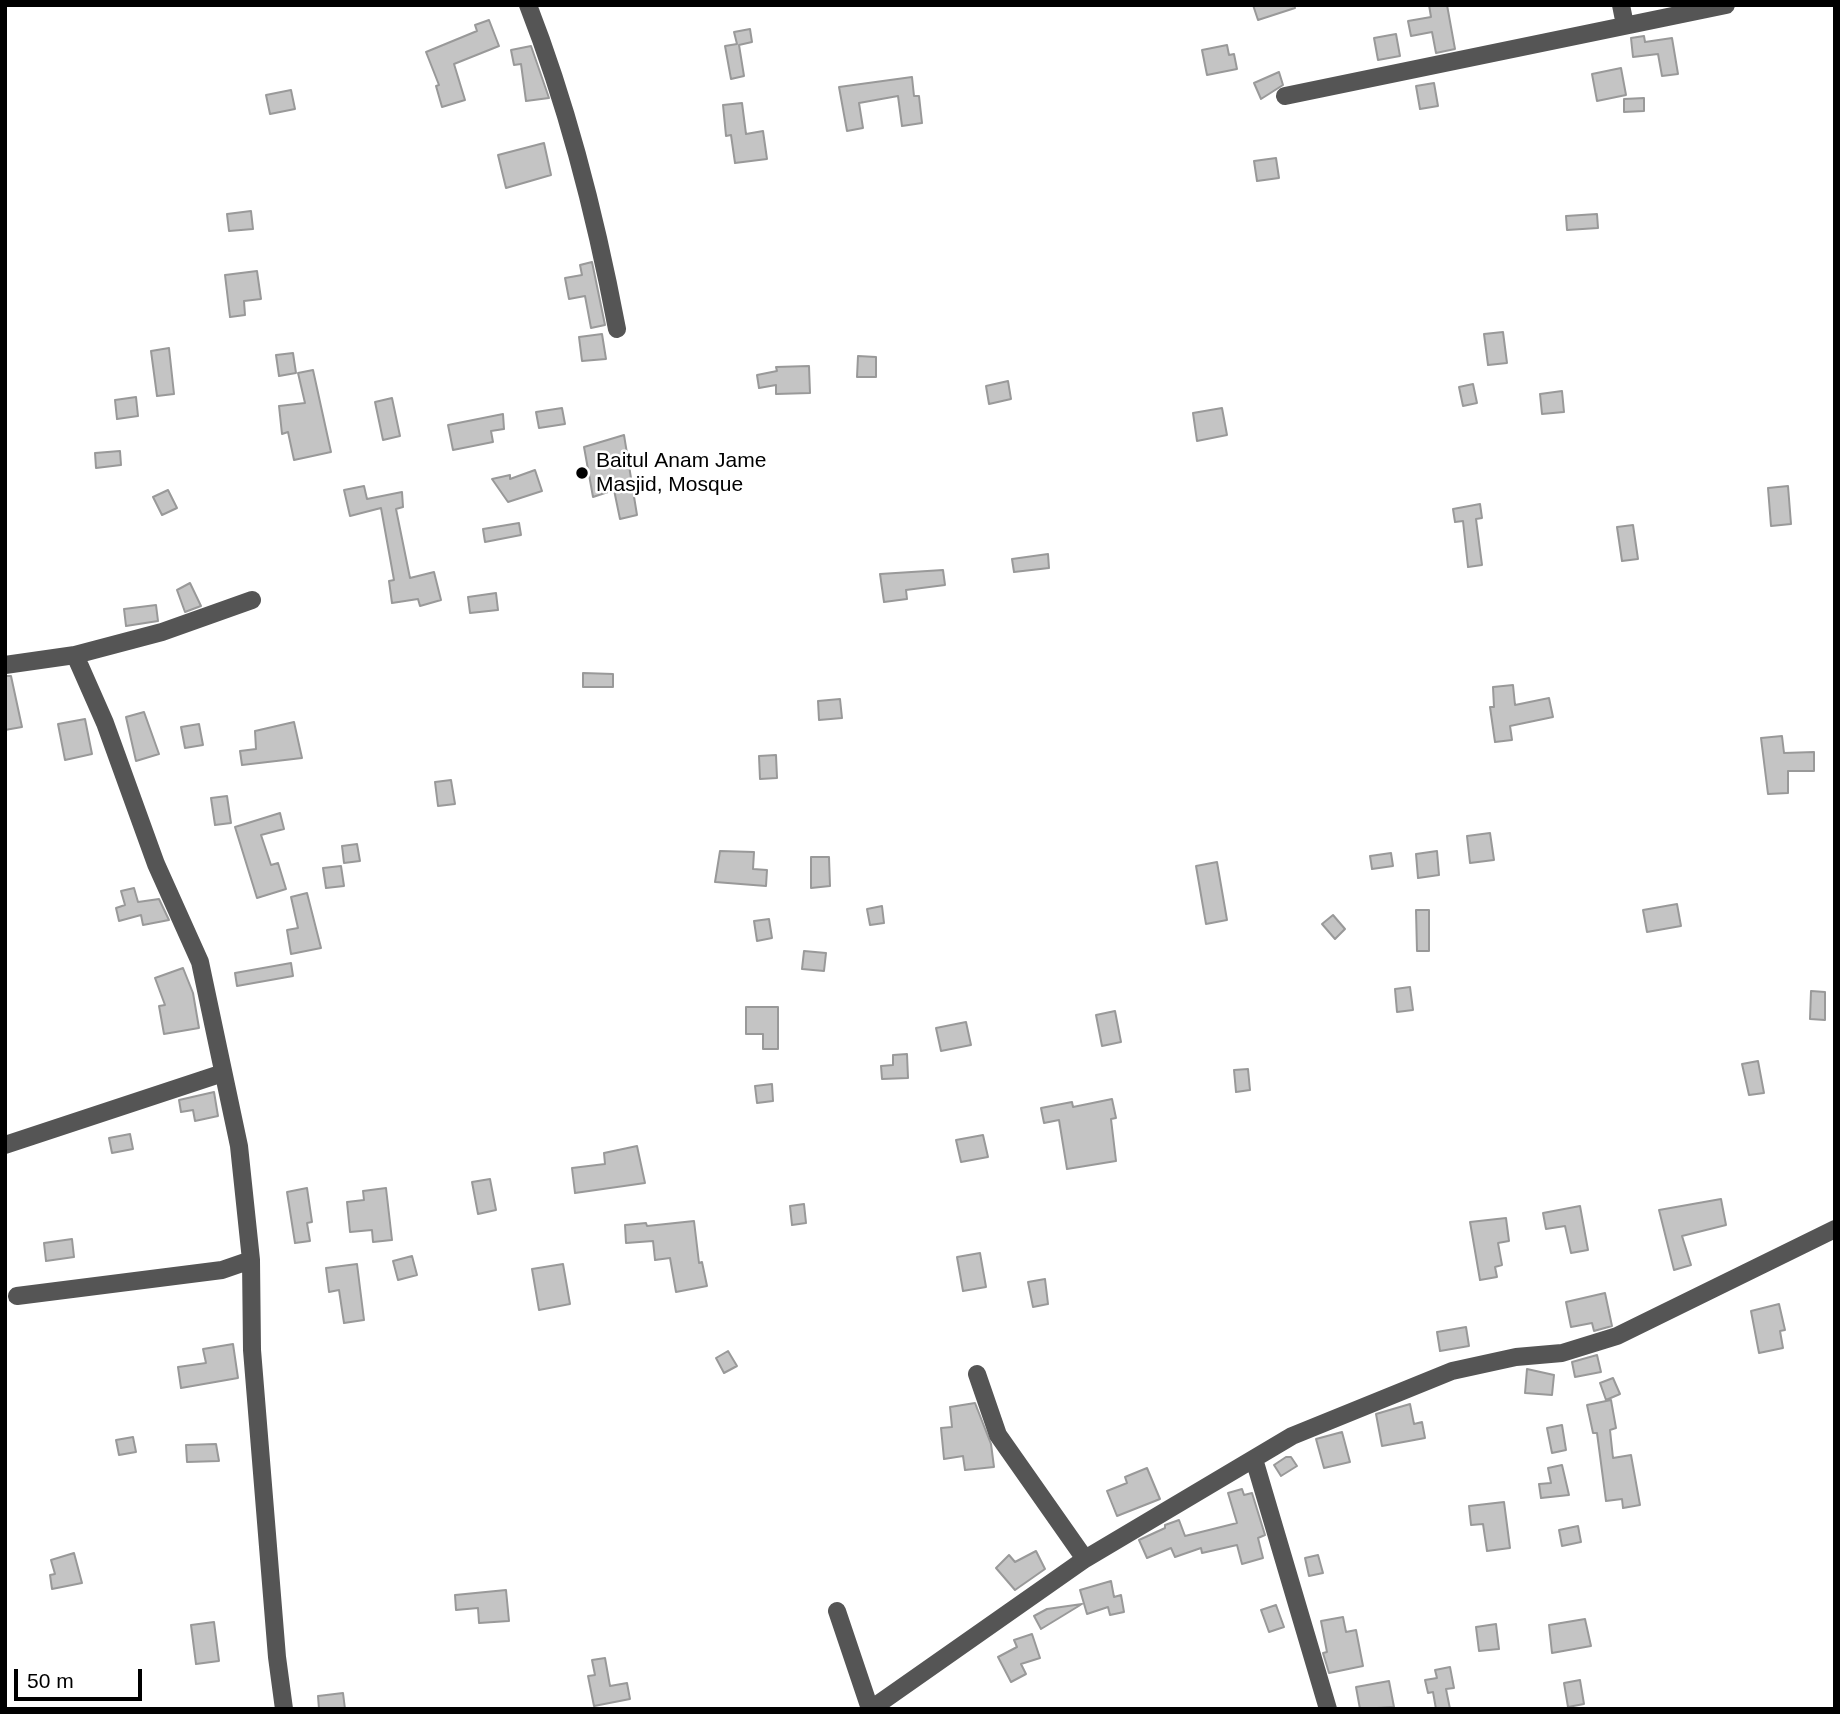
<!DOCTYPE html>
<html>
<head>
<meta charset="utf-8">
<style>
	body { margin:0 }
	#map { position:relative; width:1840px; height:1714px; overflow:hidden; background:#fff; font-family:Helvetica,sans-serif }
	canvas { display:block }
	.frame { position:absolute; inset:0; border:7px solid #000; pointer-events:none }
	.scale { position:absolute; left:14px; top:1669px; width:128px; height:32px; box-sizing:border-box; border:4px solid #000; border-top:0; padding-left:9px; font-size:21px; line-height:24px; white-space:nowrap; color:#000; -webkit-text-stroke:5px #fff; paint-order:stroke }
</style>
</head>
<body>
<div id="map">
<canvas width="1840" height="1714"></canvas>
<div class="frame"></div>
<div class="scale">50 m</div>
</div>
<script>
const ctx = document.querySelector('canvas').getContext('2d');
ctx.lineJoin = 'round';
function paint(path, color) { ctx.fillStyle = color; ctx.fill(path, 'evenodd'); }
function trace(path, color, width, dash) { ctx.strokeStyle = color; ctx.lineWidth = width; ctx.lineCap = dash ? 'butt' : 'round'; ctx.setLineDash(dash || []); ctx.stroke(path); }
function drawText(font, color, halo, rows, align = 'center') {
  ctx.font = font + ' Helvetica,sans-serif'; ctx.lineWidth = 5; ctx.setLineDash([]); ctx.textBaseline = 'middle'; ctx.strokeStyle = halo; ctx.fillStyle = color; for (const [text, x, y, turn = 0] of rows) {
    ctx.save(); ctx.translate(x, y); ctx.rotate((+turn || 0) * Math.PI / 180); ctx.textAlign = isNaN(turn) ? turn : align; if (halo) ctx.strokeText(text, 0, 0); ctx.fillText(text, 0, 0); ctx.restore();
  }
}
const building = new Path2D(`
	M1253 5H1294L1295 8 1258 20Z
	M1429 5H1447L1455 49 1436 53 1432 32 1411 36 1408 21 1431 17Z
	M489 20 499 46 454 64 465 100 442 107 436 86 439 85 426 52 477 31 475 25Z
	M750 29 752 42 739 45 744 76 731 79 725 46 737 44 734 32Z
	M1396 34 1400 56 1378 60 1374 38Z
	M1644 36 1645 42 1672 38 1678 74 1662 76 1658 54 1633 57 1631 38Z
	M1227 45 1229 55 1234 54 1237 69 1207 75 1202 50Z
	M531 46 549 98 526 101 521 64 514 65 511 50Z
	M1621 68 1626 95 1597 101 1592 74Z
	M1279 72 1283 85 1261 99 1254 83Z
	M912 77 914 96H919L922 123 902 126 898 96 859 103 863 128 847 131 839 87Z
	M1434 83 1438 106 1420 109 1416 86Z
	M291 90 295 109 270 114 266 95Z
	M1644 98V111L1624 112V99Z
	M742 103 746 134 763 131 767 159 735 163 731 135 726 136 723 105Z
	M544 143 551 175 506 188 498 155Z
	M1276 158 1279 178 1257 181 1254 161Z
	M251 211 253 229 229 231 227 214Z
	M1597 214 1598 228 1567 230 1566 216Z
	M592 262 605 325 591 328 585 296 569 299 565 278 582 275 580 265Z
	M257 271 261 299 244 301 245 315 230 317 225 275Z
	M1503 332 1507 363 1488 365 1484 334Z
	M602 334 606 359 582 361 579 337Z
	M169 348 174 394 157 396 151 351Z
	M293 353 296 373 279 376 276 355Z
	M858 356 876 357V377H857Z
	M809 366 810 393 776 394V385L759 388 757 375 777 371 776 367Z
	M313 370 331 452 294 460 288 432 282 434 279 406 305 403 298 373Z
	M1008 381 1011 399 989 404 986 386Z
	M1473 384 1477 403 1463 406 1459 387Z
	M1562 391 1564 412 1542 414 1540 394Z
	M136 397 138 416 117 419 115 400Z
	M392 398 400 436 383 440 375 402Z
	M562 408 565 424 539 428 536 412Z
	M1222 408 1227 435 1197 441 1193 413Z
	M503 414 504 429 491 431 493 442 453 450 448 425Z
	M624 435 637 515 620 519 614 490 593 497 584 447Z
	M120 451 121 465 96 468 95 453Z
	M535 470 542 491 508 502 492 479 510 475V479Z
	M364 486 367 499 402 492 403 507 396 509 410 578 434 572 441 600 420 606 418 599 392 603 389 581 394 580 381 508 350 516 344 490Z
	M1788 486 1791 524 1771 526 1768 488Z
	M168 490 177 508 162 515 153 497Z
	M1480 504 1482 518 1476 519 1482 565 1468 567 1463 521 1455 522 1453 509Z
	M519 523 521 535 485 542 483 529Z
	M1633 525 1638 559 1622 561 1617 527Z
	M1048 554 1049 568 1014 572 1012 559Z
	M943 570 945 585 906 590 907 599 884 602 880 574Z
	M190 583 201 606 185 612 177 590Z
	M496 593 498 610 470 613 468 597Z
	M156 605 158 621 126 626 124 609Z
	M583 673 613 674V687H583Z
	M5 676H11L22 727 5 730Z
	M1513 685 1515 705 1549 698 1553 717 1510 726 1512 740 1495 742 1490 707H1494L1493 687Z
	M840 699 842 718 819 720 818 701Z
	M144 712 159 754 136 761 126 717Z
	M85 719 92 754 65 760 58 724Z
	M294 722 302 758 242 765 240 751 256 749 255 731Z
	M199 724 203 745 185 748 181 727Z
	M1782 736 1784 753 1814 752V771H1788V793L1768 794 1761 738Z
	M776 755 777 778 760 779 759 756Z
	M451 780 455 804 438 806 435 782Z
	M227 796 231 823 215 825 211 798Z
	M280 813 284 829 261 835 271 865 278 863 286 889 257 898 235 827Z
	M1490 833 1494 860 1470 863 1467 836Z
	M357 844 360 861 344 863 342 846Z
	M720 851 754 852 753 869 767 870 766 886 715 882Z
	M1437 851 1439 875 1418 878 1416 854Z
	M1391 853 1393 866 1372 869 1370 856Z
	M811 857H829L830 886 811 888Z
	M1217 862 1227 920 1206 924 1196 866Z
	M341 866 344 886 326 888 323 868Z
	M134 888 138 902 159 899 169 920 143 925 141 915 119 921 116 908 125 905 121 891Z
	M307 893 321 948 291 954 287 930 298 928 291 897Z
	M1677 904 1681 926 1647 932 1643 910Z
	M882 906 884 923 870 925 867 909Z
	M1416 910H1429V951H1417Z
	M1333 915 1345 929 1335 939 1322 924Z
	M769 919 772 938 757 941 754 921Z
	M804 951 826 953 824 971 802 969Z
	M291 963 293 976 237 986 235 973Z
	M183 968 193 993 199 1028 164 1034 159 1006 165 1005 155 978Z
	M1410 987 1413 1010 1397 1012 1395 989Z
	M1811 991 1825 992V1020L1810 1019Z
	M746 1007H778V1049H763V1034H746Z
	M1115 1011 1121 1042 1102 1046 1096 1015Z
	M966 1022 971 1045 941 1051 936 1028Z
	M907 1054 908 1078 882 1079 881 1066 893 1065V1055Z
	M1758 1061 1764 1093 1749 1095 1742 1064Z
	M1248 1069 1250 1090 1236 1092 1234 1070Z
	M772 1084 773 1101 757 1103 755 1086Z
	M214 1092 218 1116 195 1121 193 1110 181 1112 179 1100Z
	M1112 1099 1116 1118 1111 1119 1116 1161 1067 1169 1059 1120 1044 1123 1041 1108 1072 1102 1073 1107Z
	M130 1134 133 1149 112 1153 109 1138Z
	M983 1135 988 1157 961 1162 956 1140Z
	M637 1146 645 1183 575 1193 572 1168 605 1164 604 1153Z
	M490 1179 496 1210 478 1214 472 1182Z
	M307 1188 312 1222 307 1223 310 1241 295 1243 287 1192Z
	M386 1188 392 1240 373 1242 372 1230 350 1232 347 1202 364 1200 363 1191Z
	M1721 1199 1726 1225 1682 1236 1691 1265 1674 1270 1659 1210Z
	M804 1204 806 1223 792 1225 790 1206Z
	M1580 1206 1588 1250 1571 1253 1565 1226 1546 1229 1543 1213Z
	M1506 1218 1509 1241 1498 1243 1502 1265 1495 1267 1497 1277 1480 1280 1470 1222Z
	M694 1221 699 1263 702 1262 707 1286 676 1292 670 1258 655 1260 653 1241 626 1243 625 1225 646 1223 647 1226Z
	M72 1239 74 1257 46 1261 44 1243Z
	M980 1253 986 1287 963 1291 957 1257Z
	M412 1256 417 1275 398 1280 393 1261Z
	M357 1264 364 1320 344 1323 339 1290 329 1292 326 1268Z
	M563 1264 570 1304 539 1310 532 1269Z
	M1045 1279 1048 1304 1033 1307 1028 1282Z
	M1605 1293 1612 1326 1594 1331 1592 1323 1571 1327 1566 1302Z
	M1779 1304 1785 1330 1780 1331 1783 1348 1759 1353 1751 1311Z
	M1466 1327 1469 1346 1440 1351 1437 1332Z
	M233 1344 238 1378 181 1388 178 1367 206 1363 203 1349Z
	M728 1351 737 1366 724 1373 716 1358Z
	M1597 1355 1601 1372 1575 1377 1572 1362Z
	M1527 1369 1554 1375 1552 1395 1525 1393Z
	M1613 1378 1620 1394 1606 1400 1600 1383Z
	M1611 1400 1616 1428 1610 1430 1613 1458 1631 1455 1640 1505 1623 1508 1622 1499 1606 1501 1597 1433H1593L1587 1405Z
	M975 1403 991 1444 994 1467 965 1470 963 1456 944 1459 941 1428 952 1427 950 1407Z
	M1410 1404 1414 1424 1422 1422 1425 1438 1382 1446 1376 1414Z
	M1562 1425 1566 1450 1552 1453 1547 1428Z
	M1342 1432 1350 1462 1324 1468 1316 1439Z
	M133 1437 136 1452 119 1455 116 1440Z
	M216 1444 219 1461 187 1462 186 1445Z
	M1286 1457H1291L1297 1466 1281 1476 1274 1465Z
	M1562 1465 1569 1495 1541 1498 1539 1484 1551 1483 1548 1468Z
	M1147 1468 1160 1499 1117 1516 1107 1491 1127 1483 1125 1477Z
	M1242 1489 1244 1495 1252 1493 1265 1535 1258 1538 1263 1558 1242 1564 1237 1545 1202 1553 1201 1548 1175 1557 1171 1548 1147 1558 1139 1540 1165 1528V1525L1179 1520 1185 1536 1237 1523 1228 1493Z
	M1504 1502 1510 1548 1487 1551 1483 1524 1471 1525 1469 1506Z
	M1578 1526 1581 1542 1562 1546 1559 1530Z
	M1036 1551 1045 1569 1015 1590 996 1568 1009 1555 1015 1562Z
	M74 1553 82 1583 52 1589 50 1575 55 1574 51 1560Z
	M1318 1555 1323 1573 1309 1576 1305 1558Z
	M1111 1581 1114 1597 1121 1595 1124 1612 1110 1615 1108 1607 1087 1614 1080 1590Z
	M506 1590 509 1621 479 1623 478 1608 456 1610 455 1595Z
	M1082 1604 1041 1629 1034 1616 1047 1609Z
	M1276 1605 1284 1627 1269 1632 1261 1610Z
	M1343 1617 1346 1632 1356 1630 1363 1666 1329 1673 1323 1653 1327 1652 1321 1621Z
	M1585 1619 1591 1646 1552 1653 1549 1625Z
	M214 1622 219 1661 196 1664 191 1625Z
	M1496 1624 1499 1649 1479 1651 1476 1627Z
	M1032 1634 1040 1658 1021 1664 1026 1674 1011 1682 998 1657 1017 1647 1014 1640Z
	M605 1658 610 1686 627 1683 630 1699 594 1706 588 1676 595 1675 592 1660Z
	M1450 1667 1454 1688 1446 1689 1450 1709H1436L1433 1692 1428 1693 1425 1680 1437 1678 1435 1670Z
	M1580 1680 1584 1704 1568 1707 1564 1683Z
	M1389 1681 1394 1707 1360 1709 1356 1687Z
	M343 1693 345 1709H319L318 1696Z`);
paint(building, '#c4c4c4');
trace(building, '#999', 2);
trace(new Path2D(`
	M528 5C569 110 596 218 617 329
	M1621 5 1625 25
	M1285 96 1726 5
	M5 665 75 655 162 632 252 600
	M5 1145 223 1073
	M251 1260 252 1350 277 1657 284 1709
	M17 1296 222 1270 251 1260 239 1146 200 962 156 864 105 723 75 655
	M977 1374 998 1435 1085 1559
	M1254 1459 1328 1709
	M837 1611 870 1709
	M871 1709 1085 1559 1292 1436 1452 1371 1516 1357 1562 1353 1617 1336 1835 1229`), '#555', 18);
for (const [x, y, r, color] of [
	[582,473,7,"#000"]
]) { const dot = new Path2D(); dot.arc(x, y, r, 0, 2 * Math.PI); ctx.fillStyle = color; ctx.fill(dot); trace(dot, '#fff', 2.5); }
drawText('21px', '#000', '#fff', [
	["Baitul Anam Jame",596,461],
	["Masjid, Mosque",596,485]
], 'left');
</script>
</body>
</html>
